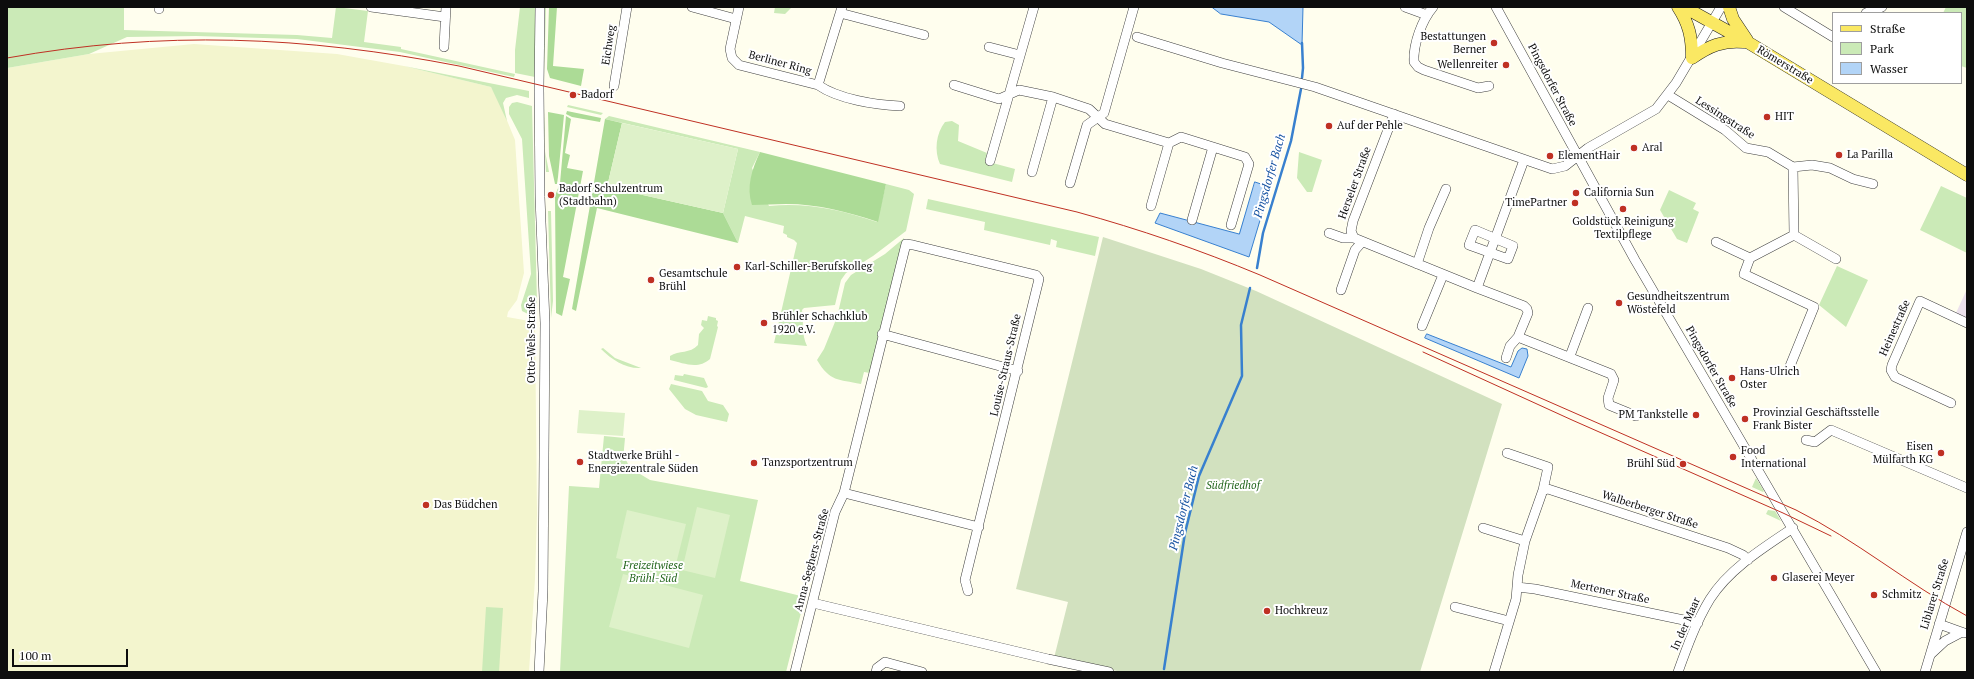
<!DOCTYPE html>
<html>
<head>
<meta charset="utf-8">
<style>
	body { margin:0 }
	#map { position:relative; width:1974px; height:679px; overflow:hidden; background:#fffeee; font-family:"PT Serif",serif }
	canvas { display:block }
	.frame { position:absolute; inset:0; border:8px solid #0d0d0d; pointer-events:none }
	.legend { position:absolute; left:1832px; top:12px; width:130px; height:72px; box-sizing:border-box; background:#fff; border:1px solid #9e9e9e; margin:0; padding:5px 7px; list-style:none; font-size:12px; color:#0d0d0d }
	.legend li { display:flex; align-items:center; gap:8px; height:20px }
	.legend b { width:20px; border:1px solid #9e9e9e }
	.scale { position:absolute; left:12px; top:649px; width:116px; height:18px; box-sizing:border-box; border:2px solid #0d0d0d; border-top:0; padding-left:5px; font-size:12px; line-height:14px; white-space:nowrap; color:#0d0d0d; -webkit-text-stroke:3px #fff; paint-order:stroke }
</style>
</head>
<body>
<div id="map">
<canvas width="1974" height="679"></canvas>
<div class="frame"></div>
<ul class="legend">
<li><b style="height:5px;background:#fae863"></b>Straße</li>
<li><b style="height:11px;background:#cbeab7"></b>Park</li>
<li><b style="height:11px;background:#b2d4f7"></b>Wasser</li>
</ul>
<div class="scale">100 m</div>
</div>
<script>
const ctx = document.querySelector('canvas').getContext('2d');
ctx.lineJoin = 'round';
function paint(path, color) { ctx.fillStyle = color; ctx.fill(path, 'evenodd'); }
function trace(path, color, width, dash) { ctx.strokeStyle = color; ctx.lineWidth = width; ctx.lineCap = dash ? 'butt' : 'round'; ctx.setLineDash(dash || []); ctx.stroke(path); }
function drawText(font, color, halo, rows, align = 'center') {
  ctx.font = font + ' "PT Serif",serif'; ctx.lineWidth = 4; ctx.setLineDash([]); ctx.textBaseline = 'middle'; ctx.strokeStyle = halo; ctx.fillStyle = color; for (const [text, x, y, turn = 0] of rows) {
    ctx.save(); ctx.translate(x, y); ctx.rotate((+turn || 0) * Math.PI / 180); ctx.textAlign = isNaN(turn) ? turn : align; if (halo) ctx.strokeText(text, 0, 0); ctx.fillText(text, 0, 0); ctx.restore();
  }
}
paint(new Path2D(`
	M1967 289V318L1956 313Z`), '#ece1ec');
paint(new Path2D(`
	M194 44 337 54 404 66 491 87 499 101 515 140 524 273 517 300 508 312 507 317 535 322 537 514 535 579 529 672H7V68L89 54Z`), '#f3f5ce');
paint(new Path2D(`
	M7 7H124V30L297 35 332 38 336 7 368 11 364 42 401 47V49L515 74 514 77 400 52 297 39 196 36 127 37 89 54 7 68Z
	M520 7H536L535 77 515 73V50Z
	M545 7H546L544 79Z
	M775 7H791V8L785 14 774 13Z
	M1946 7H1967V68L1961 66V13H1943Z
	M404 66 529 91V98L517 95 506 98 503 103 507 121 491 87Z
	M517 102 532 106 537 302 536 310 528 314 522 311 521 305 531 274 522 139 509 114V107L512 103Z
	M568 105 603 113 601 115 567 107Z
	M543 107 544 108 545 151 549 172H546Z
	M609 116 760 152 752 168 769 206C806 202 842 210 877 222L886 184 909 190 914 194 906 231 873 256 846 273 841 280 835 305 804 308 802 310C804 323 801 333 807 346L774 343 797 243 794 240 787 237V235L783 233 784 226 745 216 738 243 723 213 738 149 605 119Z
	M952 121 959 125 958 141 987 153 985 161 1015 169 1012 182 940 164C934 151 936 133 945 122Z
	M1299 152 1322 160 1312 192H1307L1297 178Z
	M1941 186 1967 198V253L1920 230Z
	M1669 190 1696 203 1693 209 1699 212 1687 243 1677 239 1660 210Z
	M928 199 1099 237 1095 256 1056 247 1057 241 1051 239 1050 245 984 230 985 222 926 209Z
	M548 211H551L553 301 551 318Z
	M904 238 870 373 864 372 861 384C838 379 830 382 817 360L824 349 837 317 845 283 851 275 885 254Z
	M1837 266 1868 280 1846 327 1819 305Z
	M708 316 716 318V320L718 321 717 326 718 327 710 359C698 370 683 363 670 360V356C679 350 690 354 698 345L699 334 704 328 701 325 702 320 707 321Z
	M603 348 615 358 641 368C626 369 612 360 601 349Z
	M684 374 704 378 708 387 706 388 674 380 675 375 683 376Z
	M671 384 702 391 708 401 723 405 729 414 727 422 696 415 685 409 669 389Z
	M604 436 625 438 623 460H626L630 468 650 480 758 500 740 581 805 597 786 672H560L569 486 599 488Z
	M1756 478 1764 491 1763 492 1752 487Z
	M1768 510 1775 511 1781 521 1766 514Z
	M486 607 503 608 499 672H482Z`), '#cbeab7');
paint(new Path2D(`
	M549 7H557L553 66 584 69 581 86 550 78 547 69Z
	M567 111 601 118 600 122 572 117 566 114Z
	M548 112 564 115 558 177 557 184H555L549 156Z
	M566 116 571 119 565 153 570 155 567 168 583 171 563 277 570 279 562 316 556 313 555 196 560 183Z
	M605 119 622 123 607 187 723 213 738 243 597 208 576 311 572 309Z
	M760 152 886 184 878 222C848 212 818 204 786 204 775 204 764 205 752 205 746 187 752 169 760 152Z`), '#acdb96');
paint(new Path2D(`
	M1103 237 1201 269 1256 291 1502 404 1420 672H1122L1054 658 1068 602 1016 589Z`), '#d2e1bf');
paint(new Path2D(`
	M622 123 738 149 723 213 607 187Z
	M579 410 625 413 623 436 577 433Z
	M697 507 730 515 715 578 682 570Z
	M627 510 686 524 674 572 616 558Z
	M623 574 703 595 689 648 609 627Z`), '#def1c9');
const water = new Path2D(`
	M1212 7H1303L1302 45 1269 22 1221 14Z
	M1255 182 1270 187 1249 257 1155 223 1160 213 1239 234Z
	M1427 334 1511 367 1518 351 1522 348 1527 349 1528 356 1519 378 1425 338Z`);
paint(water, '#b2d4f7');
trace(water, '#3880cf', 1);
trace(new Path2D(`
	M1302 43 1303 68 1302 78
	M1257 268 1263 233 1291 141 1301 89
	M1164 669 1185 533 1199 476 1242 376 1241 325 1250 288`), '#3880cf', 2.5);
const minor = new Path2D(`
	M371 7 445 17
	M692 7 736 19
	M739 7 730 49 732 58 739 65 818 85 842 7
	M1405 7 1427 15
	M1433 7C1422 20 1413 44 1414 62L1418 67 1424 70 1478 88 1489 86
	M1496 7 1635 260 1876 672
	M1784 7 1833 37
	M159 9V7
	M840 13 924 35
	M1866 13 1882 7
	M1137 37 1222 63 1315 87 1552 169 1565 166 1588 148 1656 109 1676 83 1721 7
	M444 47 446 7
	M989 47 1020 55
	M818 85C838 99 875 105 900 106
	M954 85 999 99 1019 90 1053 97 1089 109 1105 124 1169 143 1181 137 1245 157 1249 164 1231 225
	M614 86 627 7
	M1668 95 1725 130 1746 148 1768 152 1793 167 1794 235
	M1394 114 1353 221 1351 231 1354 238 1477 288
	M1524 160 1477 288 1524 306 1527 309 1528 313 1518 337 1611 374 1614 380 1608 398 1609 405 1636 416
	M990 161 1034 7
	M1793 167 1812 165 1830 168 1853 179 1873 184
	M1032 172 1053 97
	M1070 183 1087 125 1104 113 1134 7
	M1151 206 1169 143
	M1192 220 1213 147
	M1475 230 1513 246 1508 259 1469 245Z
	M1329 233 1343 238H1354
	M1794 235 1836 259
	M1716 242 1750 258
	M1417 264 1429 228 1446 189
	M1341 290 1355 250 1362 242
	M1422 326 1443 275
	M882 334 1018 371
	M1570 356 1588 308
	M1506 358 1510 346 1518 337
	M1788 371 1814 307 1744 274 1750 258 1794 235
	M1951 403 1895 377 1891 370 1892 365 1920 301 1967 323
	M1806 440 1815 442 1831 430 1967 488
	M1543 490 1548 489 1728 548 1743 555 1748 560
	M844 493 979 527
	M1483 528 1525 541
	M1517 587 1535 589 1698 623
	M813 603 1048 659 1109 672
	M1455 607 1509 621
	M1939 624 1964 633
	M1931 654 1945 641 1962 632
	M539 672 543 591 545 323 540 197 539 88 540 7
	M795 672 835 512 844 493 906 244 913 245 1036 275 1039 279 965 580 968 591
	M876 672 877 668 885 662 922 672
	M1494 672 1516 599 1518 575 1525 541 1543 490 1548 467 1507 453
	M1678 672C1687 647 1696 622 1710 599 1729 569 1763 548 1793 528
	M1925 672 1967 532`);
const major = new Path2D(`
	M1678 7C1689 24 1692 37 1692 58
	M1684 7 1749 43 1967 175
	M1729 7 1733 19 1747 40
	M1692 58C1709 46 1723 40 1744 42`);
trace(minor, '#404040', 10);
trace(major, '#1e1e1e', 13);
trace(minor, '#fff', 9);
trace(major, '#fae863', 12);
trace(new Path2D(`
	M7 58C163 30 304 36 459 66L1077 212C1139 229 1200 250 1260 275L1796 510C1856 540 1908 584 1967 616
	M1423 352 1572 420 1783 513 1831 536`), '#bf3023', 1);
for (const [x, y, r, color] of [
	[1494,43,4,"#bf3023"],
	[1506,65,4,"#bf3023"],
	[573,95,4,"#bf3023"],
	[1767,117,4,"#bf3023"],
	[1329,126,4,"#bf3023"],
	[1634,148,4,"#bf3023"],
	[1839,155,4,"#bf3023"],
	[1550,156,4,"#bf3023"],
	[1576,193,4,"#bf3023"],
	[551,195,4,"#bf3023"],
	[1575,203,4,"#bf3023"],
	[1623,209,4,"#bf3023"],
	[737,267,4,"#bf3023"],
	[651,280,4,"#bf3023"],
	[1619,303,4,"#bf3023"],
	[764,323,4,"#bf3023"],
	[1732,378,4,"#bf3023"],
	[1696,415,4,"#bf3023"],
	[1745,419,4,"#bf3023"],
	[1941,453,4,"#bf3023"],
	[1733,457,4,"#bf3023"],
	[580,462,4,"#bf3023"],
	[754,463,4,"#bf3023"],
	[1683,464,4,"#bf3023"],
	[426,505,4,"#bf3023"],
	[1774,578,4,"#bf3023"],
	[1874,595,4,"#bf3023"],
	[1267,611,4,"#bf3023"]
]) { const dot = new Path2D(); dot.arc(x, y, r, 0, 2 * Math.PI); ctx.fillStyle = color; ctx.fill(dot); trace(dot, '#fff', 1.5); }
drawText('11px', '#0d0d0d', '#fff', [
	["Bestattungen",1486,37,"right"],
	["Berner",1486,50,"right"],
	["Wellenreiter",1498,65,"right"],
	["Badorf",581,95],
	["HIT",1775,117],
	["Auf der Pehle",1337,126],
	["Aral",1642,148],
	["La Parilla",1847,155],
	["ElementHair",1558,156],
	["Badorf Schulzentrum",559,189],
	["(Stadtbahn)",559,202],
	["California Sun",1584,193],
	["TimePartner",1567,203,"right"],
	["Goldstück Reinigung",1623,222,"center"],
	["Textilpflege",1623,235,"center"],
	["Karl-Schiller-Berufskolleg",745,267],
	["Gesamtschule",659,274],
	["Brühl",659,287],
	["Gesundheitszentrum",1627,297],
	["Wöstefeld",1627,310],
	["Brühler Schachklub",772,317],
	["1920 e.V.",772,330],
	["Hans-Ulrich",1740,372],
	["Oster",1740,385],
	["Provinzial Geschäftsstelle",1753,413],
	["Frank Bister",1753,426],
	["PM Tankstelle",1688,415,"right"],
	["Eisen",1933,447,"right"],
	["Mülfarth KG",1933,460,"right"],
	["Food",1741,451],
	["International",1741,464],
	["Stadtwerke Brühl -",588,456],
	["Energiezentrale Süden",588,469],
	["Tanzsportzentrum",762,463],
	["Brühl Süd",1675,464,"right"],
	["Das Büdchen",434,505],
	["Glaserei Meyer",1782,578],
	["Schmitz",1882,595],
	["Hochkreuz",1275,611]
], 'left');
drawText('11px', '#0d0d0d', '#fff', [
	["Eichweg",609,45,-81],
	["Berliner Ring",780,63,15],
	["Römerstraße",1785,65,31],
	["Pingsdorfer Straße",1552,85,62],
	["Lessingstraße",1725,118,33],
	["Herseler Straße",1355,183,-70],
	["Heinestraße",1895,328,-66],
	["Otto-Wels-Straße",532,340,-90],
	["Louise-Straus-Straße",1006,365,-77],
	["Pingsdorfer Straße",1711,367,60],
	["Walberberger Straße",1650,510,18],
	["Anna-Seghers-Straße",812,560,-75],
	["Mertener Straße",1610,592,12],
	["Liblarer Straße",1935,594,-73],
	["In der Maar",1686,624,-66]
]);
drawText('italic 11px', '#23661d', '#fff', [
	["Südfriedhof",1233,486],
	["Freizeitwiese",653,566],
	["Brühl-Süd",653,579]
]);
drawText('italic 12px', '#1552a1', '#fff', [
	["Pingsdorfer Bach",1270,176,-74],
	["Pingsdorfer Bach",1184,508,-76]
]);
</script>
</body>
</html>
